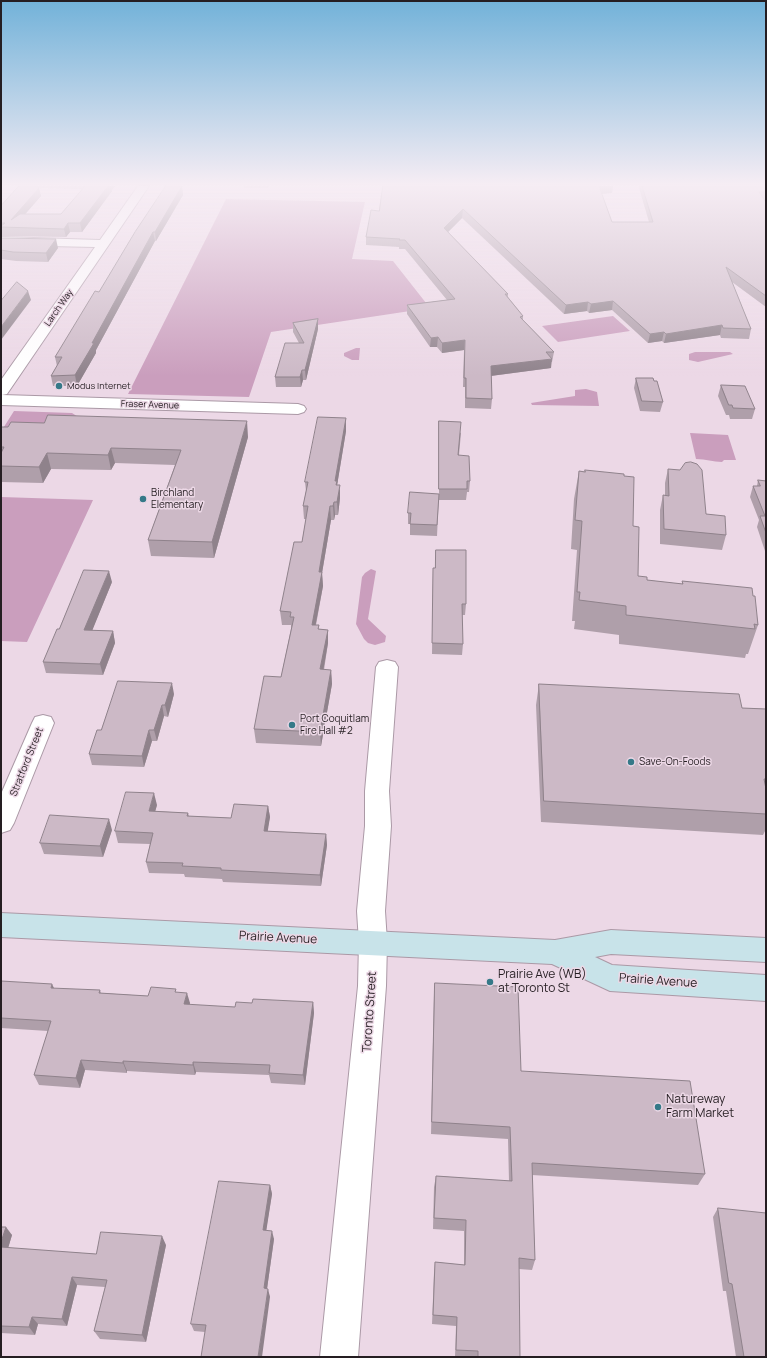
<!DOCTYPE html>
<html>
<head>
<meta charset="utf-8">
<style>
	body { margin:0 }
	#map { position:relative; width:767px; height:1358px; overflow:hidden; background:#ecd8e6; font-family:Manrope,sans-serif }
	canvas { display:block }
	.frame { position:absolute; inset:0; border:2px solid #251e22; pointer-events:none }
</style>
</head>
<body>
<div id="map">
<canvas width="767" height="1358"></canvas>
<div class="frame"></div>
</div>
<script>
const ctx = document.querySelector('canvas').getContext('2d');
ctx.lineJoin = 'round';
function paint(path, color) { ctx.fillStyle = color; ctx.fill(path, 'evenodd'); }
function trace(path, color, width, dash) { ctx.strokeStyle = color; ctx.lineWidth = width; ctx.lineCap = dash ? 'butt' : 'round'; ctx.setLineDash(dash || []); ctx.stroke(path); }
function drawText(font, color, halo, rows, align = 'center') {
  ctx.font = font + ' Manrope,sans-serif'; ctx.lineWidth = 3; ctx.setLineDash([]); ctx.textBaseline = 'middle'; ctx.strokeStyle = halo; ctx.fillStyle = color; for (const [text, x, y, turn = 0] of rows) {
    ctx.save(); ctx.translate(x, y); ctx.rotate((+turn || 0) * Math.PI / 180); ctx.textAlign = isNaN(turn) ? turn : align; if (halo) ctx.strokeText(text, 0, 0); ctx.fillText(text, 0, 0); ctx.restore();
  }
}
paint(new Path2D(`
	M226 199 365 202 352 259 393 261 430 308 271 332 249 397 128 394Z
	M613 316 630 331 558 342 542 326Z
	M356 348H360L359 360H352L344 356V353Z
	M695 352H730L733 354 698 362 689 360V354Z
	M586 389 597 392 599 406 532 405 531 403 575 396V390Z
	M14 411 72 413 83 420 2 430Z
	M690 433 728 435 736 460H724L722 462C713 462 706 459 696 459Z
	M1 497 93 500 27 642 1 641Z
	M371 569 376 571 368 619 386 636 385 642 375 645 368 643 364 639 356 624 362 577 365 573Z`), '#ca9ebd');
const minor = new Path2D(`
	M138 186H149L7 394 2 395 298 404 304 406 306 409 304 412 298 414 1 405V380L95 247 1 245V237L100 240Z
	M387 660 395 662 398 667 389 791 391 826 385 911 387 942 386 986 358 1357H320L358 986 359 942 357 911 365 826V791L376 667 379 662Z
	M43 715 51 717 54 723 14 823 10 830 1 833V794L32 723 35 717Z`);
const secondary = new Path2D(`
	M1 913 555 940 611 930 766 938V962L611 954 595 957 612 965 766 975V1001L610 991 552 964 1 937Z`);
trace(minor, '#ab99a6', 2);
trace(secondary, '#ab99a6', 2);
paint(minor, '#fff');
paint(secondary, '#c8e3e9');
paint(new Path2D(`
	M19 186H115L112 190V191L82 232H70L66 237 1 236V206ZM39 188 83 189 61 214H25L41 196Z
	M182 186 183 195 156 241H155L96 350V353L77 386H53L51 376 57 366 55 357 99 292Z
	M244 186H269L268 188H244Z
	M383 186H613L612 193 602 194 612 222H649L639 188V186H763L766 190V198L765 201 766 202V307L732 282 751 329 749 339 721 338 720 335 664 343 662 341 648 343 612 310 589 313 587 311 564 314 462 218 448 232 508 294V297L523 316V320L554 352 552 362H551V368L491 376 492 399 491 409 465 408V387H463L464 350 442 353 437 347H430L407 314V305L447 300 405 249H399V247L366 245V237L379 211Z
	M1 238 58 248 48 262 16 261 1 259Z
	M318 319V329L306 380H303L301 387H276L275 377 299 343 293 332V323Z
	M636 378 663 402 660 412 640 411 634 388Z
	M721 385 755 409 752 419H730L729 415H726L718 396Z
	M346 418V431L337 485 340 498 338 515H335L334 520H331L322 573 323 586 316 625 319 629 328 630V643L324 670H331L332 684 321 746 256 743 254 729 281 677 291 629V625H282L280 611 302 542 306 519H304L303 506 306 491 305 482Z
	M439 421 461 433 459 455 470 481 469 492H467L466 500H439V494L437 536 410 535V524H408V513L439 494Z
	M1 427 248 437 214 558 151 556 148 540 175 465 115 463 111 470 51 469 43 483 1 482Z
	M668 469 706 514 726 535 722 550 660 544V510L663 495 665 496V483Z
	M579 471 624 476 633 526 638 576 647 580 682 584V581L753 596 758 625 748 654H746L745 658 619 644V635L574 629 575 621H572L577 550 571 549 574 499Z
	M758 480 766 481V554L757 527 759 520 750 497 753 486H757Z
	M433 568 466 604 465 615H462L463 644 462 655 432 654Z
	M112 582 92 630 113 631 115 643 103 675 46 673 43 662 59 629Z
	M539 684 742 708 766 709V829L763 835 541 822 536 705Z
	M174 694 168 717 164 716 157 741H152L144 767 92 765 89 754 101 730Z
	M157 805 155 811 188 813 189 816 231 818 268 806 270 817 267 831 326 834 327 845 321 886 223 882 222 879 185 877 184 874 149 873 146 862 150 844 118 843 115 831Z
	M112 830 103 857 44 854 40 843Z
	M1 981 55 989 100 990 101 993 148 996 176 992 190 1003 189 1005 235 1007 252 1003 313 1002 314 1013 305 1085 271 1083 269 1075 196 1072 195 1075 127 1071V1073L85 1070 80 1088 39 1085 34 1075 48 1031 1 1028Z
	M435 983 521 1071 705 1174 698 1185 532 1175 535 1260 532 1270 519 1269 520 1357H455L456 1326 432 1324 434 1273 435 1262 464 1265V1231L433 1229 434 1187 436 1176 509 1181 508 1139 431 1134 434 996Z
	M270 1185 272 1194 266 1230 274 1239 267 1289 270 1297 205 1332 194 1331 191 1324Z
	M718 1208 766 1357H736L726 1291H723L713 1217Z
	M1 1227 12 1235 8 1248 96 1254 166 1245 146 1342 100 1339 94 1331 105 1287 77 1285 67 1326 38 1324 35 1335 1 1333Z`), '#af9faa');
paint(new Path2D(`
	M108 186H115L112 190V191L82 232 80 223Z
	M182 186 183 195 156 241 155 232Z
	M599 186H613L612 193 598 194Z
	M39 188 41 196 14 227 11 220Z
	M463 209 462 218 444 236V228Z
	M68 223 70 232 66 237 64 229Z
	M153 232 155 241 96 350V353L77 386 75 375 92 343Z
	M56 239 58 248 48 262 46 253Z
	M28 291 31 300 1 340V327Z
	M613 301 612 310 589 313 591 304Z
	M588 302 587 311 564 314 566 305Z
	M318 319V329L306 380 305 370Z
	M722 325 720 335 664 343 666 334Z
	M664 332 662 341 648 343 650 334Z
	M438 337 437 347H430L431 338Z
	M465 340 464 350 442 353V343Z
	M552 359 551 368 490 376 491 366Z
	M302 370 303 380 301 387 300 377Z
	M346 418V431L337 486 335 481Z
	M247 421 248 437 214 558 212 542Z
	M111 448 115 463 111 470 108 455Z
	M47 453 51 469 43 483 39 467Z
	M340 485V498L338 515 337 502Z
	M334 502 335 515 334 520 333 506Z
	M330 506 331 520 322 573 323 586 313 638 312 625 319 572Z
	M109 571 112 582 88 641 84 630Z
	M328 630V643L321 683 320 669Z
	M113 631 115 643 103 675 100 664Z
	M331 670 332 684 321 746 320 732Z
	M172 683 174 694 168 717 165 705Z
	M162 705 164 716 157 741 154 730Z
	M149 730 152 741 144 767 142 756Z
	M154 793 157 805 152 823 149 811Z
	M268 806 270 817 266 842 264 831Z
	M109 819 112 830 103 857 100 846Z
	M326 834 327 845 321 886 320 875Z
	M52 984 57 994 51 988Z
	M187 993 190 1003 187 1015 184 1004Z
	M313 1002 314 1013 305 1085 303 1075Z
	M81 1060 85 1070 80 1088 76 1078Z
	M123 1061 127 1071V1073L123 1063Z
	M193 1062 196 1072 195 1075 193 1065Z
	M270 1185 272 1194 265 1239 263 1230Z
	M6 1227 12 1235 6 1255 1 1249V1242Z
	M272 1231 274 1239 266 1296 264 1288Z
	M162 1236 166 1245 146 1342 142 1335Z
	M72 1277 77 1285 67 1326 62 1319Z
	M268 1289 270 1297 262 1357H258Z
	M32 1317 38 1324 35 1335 29 1327Z`), '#8f828b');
const building = new Path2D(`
	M19 186H37L39 188 11 220 20 214H61L85 186H108L80 223H68L64 229 1 227V226L5 223H1V206Z
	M166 186H182L155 232H153L92 343H94L75 375 51 376 62 357H55L95 291 99 292 135 232Z
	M383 186H599L612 222H653L642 186H763L766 190V192H759L766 202V251H765H766V296L726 267 751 329 723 328 722 325 666 334 664 332 650 334 613 301 591 304 588 302 566 305 463 209 444 228 508 294H505L523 316 520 317 554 352H546L552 359 491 366 492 399 466 398V378H464L465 340 442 343 438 337 431 338 407 305 455 299 405 240H399L400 239 366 237 371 210 379 211Z
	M1 238 56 239 46 253 13 252 1 250Z
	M17 282 28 291 1 327V301Z
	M318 319 305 370H302L300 377H275L285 343H304L293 323Z
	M636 378H653L654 381H657L663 402 642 401Z
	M721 385 745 386 755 409 733 408 732 405H729Z
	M48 415 247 421 212 542 148 540 181 450 111 448 108 455 47 453 39 467 1 466V453L4 447H1V427H8L11 422 44 423Z
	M318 417 346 418 335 481H337L336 485H340L337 502H334L333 506H330L319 572H322L312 625H319L318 629 328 630 320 669 331 670 320 732 254 729 264 676 281 677 294 617H290L291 612 280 611 294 542H302L308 506H303L308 482H305Z
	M439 421 461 422 458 455 469 456 470 481H467V489H439Z
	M691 462 697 464 702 470 706 514 725 516 726 535 664 529 663 495 669 496 668 469 680 470 685 463Z
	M585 470 624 474V476L634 477 633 526 639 527 638 576 647 577V580L683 584 682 581 752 588 753 596H755L758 625 754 624 755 629 626 615V606L579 600 580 592H577L582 521 575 520 579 471 585 472Z
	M758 480 766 481V533L760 516H765L753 486H760Z
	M410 492 439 494 437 525 410 524 411 513H408Z
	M436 550H466V604H462L463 644 432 643 433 568H435Z
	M84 570 109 571 84 630 113 631 100 664 43 662 57 629H59Z
	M118 681 172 683 165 705H162L154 730H149L142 756 89 754 97 730H101Z
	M539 684 739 694 742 708 766 709V779H764L766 789V814L544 801Z
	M126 792 154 793 149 811 188 813 187 816 231 818 234 804 268 806 264 831 326 834 320 875 221 870V868L182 866 183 863 146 862 153 833 115 831Z
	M50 815 109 819 100 846 40 843Z
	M1 981 52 984 51 988 100 990 99 993 148 996 151 987 176 989 175 992 187 993 184 1004 235 1007 236 1002 252 1003 253 999 313 1002 303 1075 269 1073 270 1065 193 1062V1065L123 1061V1063L81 1060 76 1078 34 1075 51 1021 1 1018Z
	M435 983 518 987 521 1071 690 1081 705 1174 532 1163 535 1260 519 1258 520 1357H478V1351L456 1350 457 1317 433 1315 435 1262 465 1265 466 1220 434 1218 436 1176 512 1181 510 1127 432 1122Z
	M219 1181 270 1185 263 1230 272 1231 264 1288 268 1289 258 1357H201L206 1325 191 1324Z
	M718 1208 766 1213V1357H744L732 1284 729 1283Z
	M1 1227H6L1 1242Z
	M101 1232 162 1236 142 1335 94 1331 107 1280 72 1277 62 1319 32 1317 29 1327 1 1326V1247L96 1254Z`);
paint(building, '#ccb9c6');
trace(building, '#8f828b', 1);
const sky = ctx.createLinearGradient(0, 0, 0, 376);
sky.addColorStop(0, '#72b2d9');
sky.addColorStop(0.49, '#f6edf4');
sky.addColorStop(1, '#f6edf400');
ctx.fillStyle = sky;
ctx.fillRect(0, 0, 767, 376);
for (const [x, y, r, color] of [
	[59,386,4,"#357988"],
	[143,499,4,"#357988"],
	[292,725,4,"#357988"],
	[631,762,4,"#357988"],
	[490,982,4,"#357988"],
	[658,1107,4,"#357988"]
]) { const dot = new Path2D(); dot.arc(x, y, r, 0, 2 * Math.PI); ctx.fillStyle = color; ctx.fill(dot); trace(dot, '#ecd8e6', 1.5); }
drawText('9px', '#251e22', '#ecd8e6', [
	["Larch Way",59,308,-55],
	["Fraser Avenue",150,405,2]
]);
drawText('9px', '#251e22', '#ecd8e6', [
	["Modus Internet",67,386]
], 'left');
drawText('10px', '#251e22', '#ecd8e6', [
	["Birchland",151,493],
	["Elementary",151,505],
	["Port Coquitlam",300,719],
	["Fire Hall #2",300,731],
	["Save-On-Foods",639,762]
], 'left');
drawText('10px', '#251e22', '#ecd8e6', [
	["Stratford Street",27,762,-68]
]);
drawText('12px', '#251e22', '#ecd8e6', [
	["Prairie Avenue",278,938,3],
	["Prairie Avenue",658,981,4],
	["Toronto Street",370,1012,-86]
]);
drawText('12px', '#251e22', '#ecd8e6', [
	["Prairie Ave (WB)",498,975],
	["at Toronto St",498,989],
	["Natureway",666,1100],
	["Farm Market",666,1114]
], 'left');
</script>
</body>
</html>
